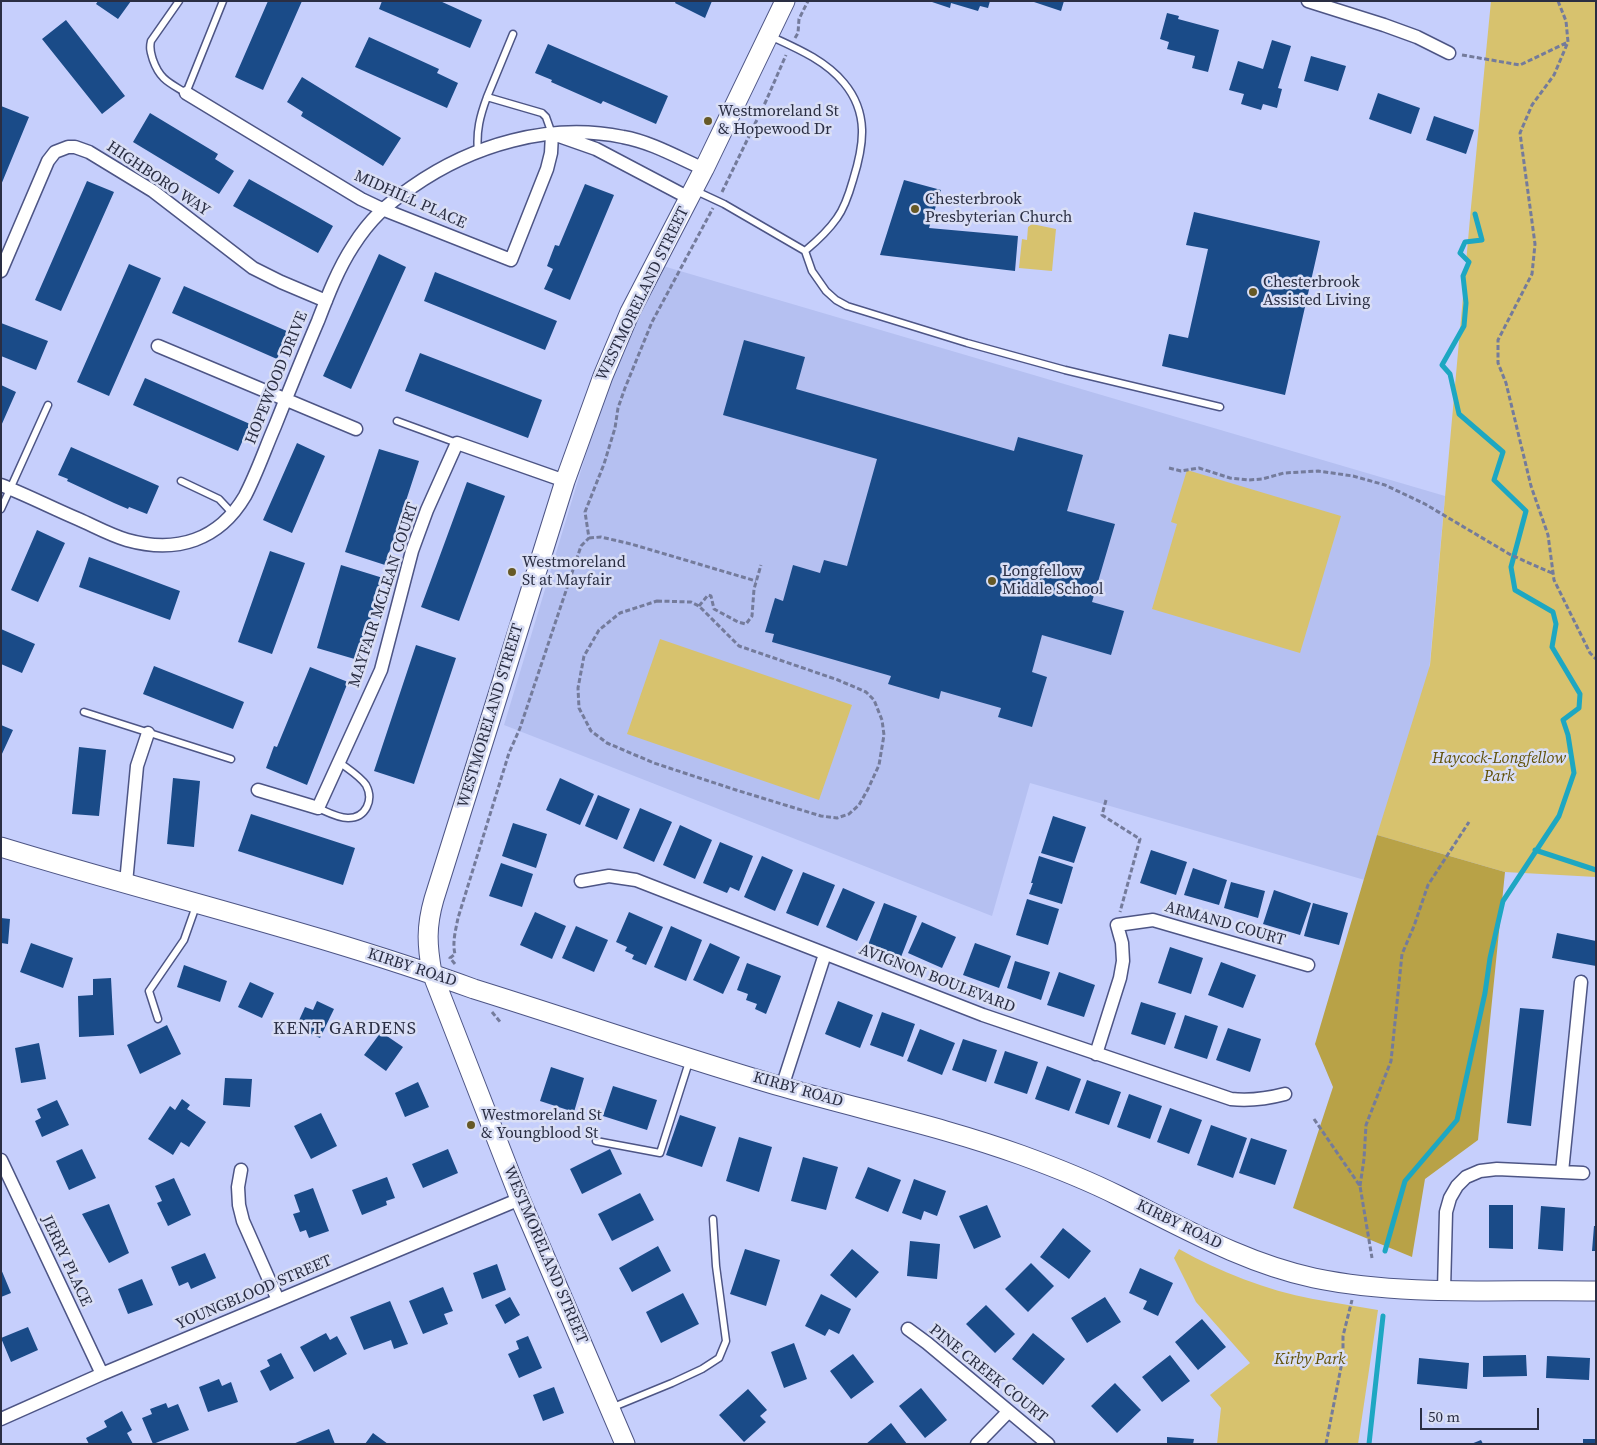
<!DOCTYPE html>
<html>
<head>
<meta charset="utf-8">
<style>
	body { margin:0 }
	#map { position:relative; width:1597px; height:1445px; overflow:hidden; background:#c6cffc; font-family:"Source Serif 4",serif }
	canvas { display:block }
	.frame { position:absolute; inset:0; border:2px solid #2a2e43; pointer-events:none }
	.scale { position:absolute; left:1420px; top:1408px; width:119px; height:22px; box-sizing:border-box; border:2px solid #2a2e43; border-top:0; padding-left:6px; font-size:15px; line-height:18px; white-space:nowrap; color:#2a2e43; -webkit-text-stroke:4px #d9def5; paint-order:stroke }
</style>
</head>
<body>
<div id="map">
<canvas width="1597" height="1445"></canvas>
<div class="frame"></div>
<div class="scale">50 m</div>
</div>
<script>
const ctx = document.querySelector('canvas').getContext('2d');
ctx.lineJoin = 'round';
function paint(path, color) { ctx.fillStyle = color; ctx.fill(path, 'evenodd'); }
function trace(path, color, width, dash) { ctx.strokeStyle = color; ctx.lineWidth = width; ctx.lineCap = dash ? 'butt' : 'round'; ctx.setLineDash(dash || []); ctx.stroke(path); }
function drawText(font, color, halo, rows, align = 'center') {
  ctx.font = font + ' "Source Serif 4",serif'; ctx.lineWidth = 5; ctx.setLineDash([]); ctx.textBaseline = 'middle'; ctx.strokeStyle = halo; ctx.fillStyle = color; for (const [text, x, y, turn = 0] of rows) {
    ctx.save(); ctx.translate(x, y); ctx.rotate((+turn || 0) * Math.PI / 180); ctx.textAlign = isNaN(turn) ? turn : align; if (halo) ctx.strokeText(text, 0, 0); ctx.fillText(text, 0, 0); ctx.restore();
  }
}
paint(new Path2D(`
	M663 266 1445 496 1409 893 1235 842 1030 783 992 916 504 725 612 368Z`), '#b5c0f1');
paint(new Path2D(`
	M1491 1H1596V877L1505 872 1377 835 1430 665 1471 207Z
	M1032 224 1056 229 1052 271 1019 268 1022 239 1027 240 1028 227Z
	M1187 470 1341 516 1300 653 1152 609 1177 524 1171 522Z
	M660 639 852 705 819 800 627 734Z
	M1179 1249C1220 1272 1266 1290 1313 1299 1334 1303 1356 1306 1378 1310L1358 1444H1217L1221 1408 1210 1395 1250 1363 1196 1302 1174 1258Z`), '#d7c26e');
paint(new Path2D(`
	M1377 835 1505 872 1478 1140 1425 1179 1412 1257 1293 1208 1333 1087 1315 1044Z`), '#b8a247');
trace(new Path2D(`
	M1535 850 1596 870
	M1385 1251 1405 1181 1457 1120 1485 993 1490 958 1503 901 1559 816 1574 773 1568 735 1563 720 1579 708 1580 694 1552 647 1556 624 1553 612 1515 590 1511 567 1526 511 1494 480 1503 452 1459 414 1450 374 1442 365 1464 326 1466 303 1463 276 1469 262 1460 253 1465 242 1482 240 1475 214
	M1369 1444 1383 1316`), '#1da7c2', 5);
paint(new Path2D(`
	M98 1H131L118 19 96 4Z
	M268 1H302L263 90 235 77Z
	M382 1H440L482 20 470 48 379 9Z
	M676 1H712L705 18 675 3Z
	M990 1 988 8 980 6 978 11 951 3 950 8 932 2Z
	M1031 1H1064L1061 11Z
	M1167 13 1179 16 1178 19 1219 30 1208 72 1192 68 1195 56 1167 49 1169 42 1160 39Z
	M66 20 125 96 102 114 42 39Z
	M369 37 439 69 437 73 458 83 447 108 355 67Z
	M1272 40 1291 46 1278 88 1282 89 1277 108 1263 104 1261 110 1241 104 1244 94 1229 90 1238 61 1263 69Z
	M548 44 668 96 656 124 603 101 601 104 551 82 552 80 535 73Z
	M1311 56 1346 66 1338 91 1304 81Z
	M302 77 401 138 383 166 301 116 303 112 287 102Z
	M1378 93 1420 108 1411 134 1369 119Z
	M1 106 29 117 1 185Z
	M150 113 218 154 215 159 234 171 219 194 133 142Z
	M1434 116 1474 130 1466 154 1426 140Z
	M249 179 333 226 318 253 233 206Z
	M904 180 941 190 929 228 1018 236 1015 271 880 255Z
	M87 181 114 192 61 311 35 300Z
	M585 184 614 195 570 300 544 289 553 269 547 266 555 245 559 246Z
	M1194 212 1320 241 1285 395 1162 366 1169 334 1188 338 1208 249 1186 245Z
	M379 254 406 267 351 389 323 376Z
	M129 264 161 278 109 396 77 382Z
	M435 272 557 321 545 350 424 301Z
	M184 286 289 332 277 359 172 313Z
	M1 323 48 341 36 370 1 356Z
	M744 340 805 357 796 389 1014 451 1018 437 1083 455 1067 511 1115 524 1092 602 1124 611 1111 655 1042 635 1032 672 1047 677 1032 727 998 717 1001 708 941 691 939 699 888 684 891 676 772 642 774 634 765 632 775 598 783 601 793 565 820 573 824 560 847 566 877 459 723 415Z
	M420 353 542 400 528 438 405 391Z
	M145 378 250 424 238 451 133 405Z
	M1 385 16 392 1 426Z
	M297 443 325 456 292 533 263 520Z
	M71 447 159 486 147 514 129 507 128 509 114 503 67 481 68 479 58 475Z
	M379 449 419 461 385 565 345 552Z
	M467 482 505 496 459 621 421 607Z
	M37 530 65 543 38 602 11 590Z
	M270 551 305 563 272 654 238 642Z
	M89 557 180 591 170 620 79 587Z
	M341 565 383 578 358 660 317 648Z
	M1 629 35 644 22 673 1 664Z
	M416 645 456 658 414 784 374 771Z
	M154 666 244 702 233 729 143 694Z
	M310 667 348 682 307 785 266 768 274 746 277 747Z
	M1 725 13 730 1 756Z
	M79 747 106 750 99 816 72 814Z
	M173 778 200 781 194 847 167 844Z
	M560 778 594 794 580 825 546 810Z
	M598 795 630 809 617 840 585 826Z
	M640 808 672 822 654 862 623 848Z
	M251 814 355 848 343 885 238 851Z
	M1053 816 1086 827 1074 863 1041 853Z
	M513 823 547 834 536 868 502 856Z
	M680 825 712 840 695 879 663 865Z
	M720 842 753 856 739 891 730 887 727 893 703 883Z
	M1151 850 1187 862 1176 895 1140 883Z
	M762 856 793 870 775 911 744 897Z
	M1039 856 1073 867 1062 904 1029 894 1033 883H1031Z
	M501 863 533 874 522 907 489 896Z
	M1193 868 1227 880 1219 905 1184 895Z
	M803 872 835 885 818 926 786 913Z
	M1231 882 1265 891 1258 918 1224 908Z
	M843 888 875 902 857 941 826 927Z
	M1274 890 1311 903 1300 935 1263 924Z
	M1027 899 1059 909 1048 945 1016 935Z
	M884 903 917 916 901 957 868 945Z
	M1313 903 1348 913 1339 945 1304 936Z
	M535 912 566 926 552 959 520 945Z
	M629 912 663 927 646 965 632 959 634 955 625 951 627 947 616 942Z
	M1 918 10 919 8 944 1 943Z
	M922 922 956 937 942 968 908 953Z
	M576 926 608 940 594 972 562 958Z
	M671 926 702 940 686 981 654 967Z
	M1557 933 1596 941V966L1552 958Z
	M31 943 73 958 63 988 20 972Z
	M710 943 740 957 723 994 693 980Z
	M975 943 1011 956 999 988 963 975Z
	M1170 947 1203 958 1191 994 1158 983Z
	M1015 961 1050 972 1041 1000 1007 988Z
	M1221 962 1256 975 1243 1008 1208 995Z
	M747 963 781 976 766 1014 755 1009 757 1004 746 1000 748 994 737 990Z
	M184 965 227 981 220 1002 177 987Z
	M1059 972 1095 985 1084 1017 1047 1005Z
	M111 978 114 1035 79 1037 78 996 93 995V979Z
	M250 982 274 993 262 1018 238 1007Z
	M317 1001 334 1009 320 1038 296 1027 305 1007 313 1010Z
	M838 1001 873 1015 860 1048 825 1034Z
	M1141 1002 1176 1013 1165 1045 1131 1034Z
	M1520 1008 1544 1010 1531 1126 1507 1123Z
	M882 1012 915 1024 903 1057 870 1045Z
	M1185 1015 1218 1026 1207 1059 1174 1048Z
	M167 1025 181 1054 140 1074 127 1045Z
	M1228 1028 1261 1039 1250 1072 1216 1060Z
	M920 1029 955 1043 942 1075 907 1061Z
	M381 1032 403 1047 386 1071 364 1055Z
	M963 1039 997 1050 986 1082 952 1070Z
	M39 1043 46 1079 21 1083 15 1048Z
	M1005 1051 1038 1062 1027 1094 994 1083Z
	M1047 1066 1081 1079 1069 1111 1035 1099Z
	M551 1067 584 1078 574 1112 540 1101Z
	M225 1078 252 1079 250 1107 223 1105Z
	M1087 1080 1121 1092 1109 1125 1075 1113Z
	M418 1082 429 1107 405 1117 395 1093Z
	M613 1086 657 1100 647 1130 603 1116Z
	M1129 1094 1162 1106 1150 1139 1117 1127Z
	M182 1099 190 1105 187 1109 206 1122 189 1147 181 1142 173 1155 148 1139 170 1106 175 1110Z
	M57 1100 69 1125 42 1137 35 1121 41 1118 37 1109Z
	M1170 1108 1202 1120 1189 1154 1157 1142Z
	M321 1113 337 1146 311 1159 294 1126Z
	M680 1115 716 1127 702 1167 666 1155Z
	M1211 1125 1247 1138 1233 1178 1197 1165Z
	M739 1137 772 1147 759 1192 726 1181Z
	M1251 1138 1287 1150 1275 1185 1239 1173Z
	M82 1149 96 1178 69 1190 56 1161Z
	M448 1149 458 1173 423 1188 412 1164Z
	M610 1149 622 1174 582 1194 570 1169Z
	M803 1157 838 1167 826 1210 791 1201Z
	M868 1167 901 1180 888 1212 855 1198Z
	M387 1177 395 1198 386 1201 387 1205 362 1215 352 1190Z
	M174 1178 191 1215 168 1226 157 1203 162 1201 155 1186Z
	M914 1179 946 1191 937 1216 924 1211 921 1220 902 1213Z
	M313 1188 329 1231 309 1238 306 1230 300 1232 293 1214 300 1212 294 1195Z
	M640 1193 654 1220 612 1241 598 1214Z
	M109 1204 129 1253 109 1263 82 1214Z
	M987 1205 1001 1237 974 1249 959 1216Z
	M1489 1205H1513V1249L1489 1248Z
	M1541 1206 1565 1208 1563 1251 1538 1249Z
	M1594 1226H1596V1251H1592Z
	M1063 1228 1091 1251 1069 1279 1040 1257Z
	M910 1241 940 1244 937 1279 907 1276Z
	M658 1246 671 1271 632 1292 619 1268Z
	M745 1249 780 1260 766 1306 730 1294Z
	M852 1249 879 1272 856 1298 830 1275Z
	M205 1253 216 1278 191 1289 188 1282 179 1286 171 1267Z
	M1031 1263 1054 1286 1028 1312 1005 1289Z
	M497 1264 506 1290 482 1299 473 1273Z
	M1140 1268 1173 1283 1158 1316 1143 1309 1147 1301 1129 1293Z
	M1 1269 11 1293 1 1297Z
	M142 1279 153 1305 128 1314 118 1289Z
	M443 1287 453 1311 444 1314 448 1324 423 1334 409 1301Z
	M683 1293 699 1324 661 1343 646 1312Z
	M821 1294 851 1309 839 1334 829 1329 825 1336 805 1326Z
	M510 1297 520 1315 505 1324 495 1305Z
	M1105 1297 1121 1322 1087 1343 1071 1318Z
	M390 1301 408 1344 394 1349 391 1340 364 1350 350 1317Z
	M986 1305 1015 1334 995 1353 966 1324Z
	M1202 1319 1226 1347 1198 1370 1175 1342Z
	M28 1327 38 1350 11 1362 1 1338Z
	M326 1333 330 1340 337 1336 347 1354 314 1372 300 1347Z
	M1033 1333 1065 1359 1043 1385 1012 1359Z
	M528 1336 542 1368 519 1378 508 1354 519 1349 516 1341Z
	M794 1343 807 1379 784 1388 771 1352Z
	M281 1353 294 1378 270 1391 260 1371 270 1366 267 1360Z
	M853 1354 874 1382 851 1399 830 1371Z
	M1170 1355 1190 1381 1162 1402 1142 1377Z
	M1526 1355 1527 1376 1483 1377V1356Z
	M1547 1356 1590 1358 1589 1380 1546 1378Z
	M1419 1358 1469 1363 1467 1389 1417 1384Z
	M219 1379 222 1386 231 1382 238 1402 208 1412 199 1387Z
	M1115 1383 1141 1410 1117 1433 1091 1406Z
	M554 1387 564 1413 543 1421 533 1395Z
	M921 1388 947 1420 925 1438 899 1406Z
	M748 1389 767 1410 760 1416 766 1422 744 1442 719 1415Z
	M166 1403 168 1408 178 1404 189 1430 153 1444 142 1418 152 1414 150 1409Z
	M122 1411 132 1430 127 1433 133 1444H89L86 1438 107 1427 104 1421Z
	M891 1423 907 1444H866Z
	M329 1429 335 1444H293Z
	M373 1433 388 1444H365Z
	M1167 1437 1194 1439 1193 1444H1167Z
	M1583 1439H1596V1444H1583Z
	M1481 1440 1483 1444H1471Z`), '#1a4b88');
const lane = new Path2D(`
	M179 1 151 41C149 49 151 53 153 60 160 80 170 83 186 93L223 1
	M770 36C796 48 825 60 844 83 869 113 864 145 853 180 849 194 845 207 837 218 828 231 817 241 805 251
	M487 97 513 34
	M478 152C476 131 480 116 487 97L542 113 546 117 552 134
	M694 190 724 204 805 251 812 271 826 291 836 300 847 306 967 343 1065 370 1220 407
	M397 421 457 443
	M181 481 219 499 233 514
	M1 509 48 405
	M84 712 231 759
	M318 808C327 812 338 818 348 818 366 818 374 800 366 785 360 776 348 769 339 762
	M158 1019 149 991 184 940 196 906
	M596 1141 660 1153 689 1062
	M611 1408 672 1383 702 1369 719 1358 726 1341 716 1266 713 1219`);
const street = new Path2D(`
	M1308 1 1384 25 1417 37 1449 53
	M186 93 361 199 382 209 511 260 547 169 551 153 552 134
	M559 136 596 149 689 198
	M1 271 48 161 55 152 68 147H75L89 152 153 191 253 268 281 282 326 301
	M158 346 356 429
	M1 485C27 495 52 508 78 519 94 526 110 535 127 540 177 554 219 540 245 496 257 473 265 449 275 426 289 391 303 356 318 321 328 295 338 269 353 246 370 219 386 205 412 187 472 145 549 122 623 137 651 142 677 157 704 169
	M258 790 318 808 381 670 412 551 427 510 457 443 565 481
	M581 881 609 876 636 880 983 1015 1231 1099C1250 1101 1266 1099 1285 1094
	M126 883 137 766 148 733
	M1096 1054 1120 978 1123 961 1122 943 1117 925 1153 920 1308 965
	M782 1087 825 954
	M1 1160 102 1374
	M241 1170 238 1187 239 1205 243 1221 278 1300
	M1562 1172 1581 982
	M1444 1290 1446 1212 1450 1198 1457 1186 1466 1177 1480 1171 1497 1169 1583 1173
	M908 1329 927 1343 1048 1444
	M1 1419 102 1374 520 1199
	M977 1444 1008 1412`);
const secondary = new Path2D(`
	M1 847C158 895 320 933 474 989 577 1021 680 1057 783 1087 862 1110 944 1127 1021 1155 1054 1167 1087 1180 1119 1196 1182 1227 1244 1263 1314 1278 1406 1297 1502 1289 1596 1291
	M625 1444 520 1199 432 973C427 945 426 927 434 899L565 481 603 376 630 312 704 169 785 1`);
trace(lane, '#4d5585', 9);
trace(street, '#4d5585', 15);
trace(secondary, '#4d5585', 21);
trace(new Path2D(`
	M1558 1 1566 21 1568 42 1554 75 1532 105 1520 133 1535 244 1532 274 1498 340V363L1506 383 1531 486 1548 535 1554 580 1590 653 1596 659
	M795 38 798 33 799 19 808 1
	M1462 55 1520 65 1568 42
	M722 192 766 101 786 55
	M1169 468 1181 471 1199 468 1230 478 1248 480 1262 479 1284 473 1318 471 1353 476 1385 485 1425 504 1511 555 1552 573
	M589 538 601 537 631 544 756 581
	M657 601 691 602 699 606 739 646 838 680 866 692 874 700 882 720 884 735 879 765 868 789 859 805 849 814 837 818 821 816 736 790 654 763 607 743 591 731 579 708 578 688 584 656 599 630 620 613Z
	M699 606 708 595 711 596 714 609 738 622 746 624 752 616 754 589 761 565
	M1106 800 1102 815 1140 839 1120 912
	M455 964 450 958 455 954C452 942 456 929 458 918L509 753 520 728 581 546 589 538 585 512 604 464 615 428 618 408 625 388 652 322 713 208
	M492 1012 501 1023
	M1314 1119 1360 1186 1372 1258
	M1360 1186 1364 1159 1366 1125 1391 1061 1402 954 1414 926 1428 885 1469 822
	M1326 1444 1343 1357V1336L1352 1300`), '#747b9b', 3, [5, 2.5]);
trace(lane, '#fff', 6);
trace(street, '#fff', 12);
trace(secondary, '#fff', 19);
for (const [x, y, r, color] of [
	[708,121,5,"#665926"],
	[915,209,5,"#665926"],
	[1253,292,5,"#665926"],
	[512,572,5,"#665926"],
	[992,581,5,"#665926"],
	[471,1125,5,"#665926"]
]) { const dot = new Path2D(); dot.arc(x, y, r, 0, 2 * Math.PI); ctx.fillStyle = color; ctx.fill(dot); trace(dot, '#d9def5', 2); }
drawText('16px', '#2a2e43', '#d9def5', [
	["Westmoreland St",718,112],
	["& Hopewood Dr",718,130],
	["Chesterbrook",925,200],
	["Presbyterian Church",925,218],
	["Chesterbrook",1263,283],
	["Assisted Living",1263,301],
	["Westmoreland",522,563],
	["St at Mayfair",522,581],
	["Longfellow",1002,572],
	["Middle School",1002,590],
	["Westmoreland St",481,1116],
	["& Youngblood St",481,1134]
], 'left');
drawText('16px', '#2a2e43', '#d9def5', [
	["HIGHBORO WAY",158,179,34],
	["MIDHILL PLACE",410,200,24],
	["WESTMORELAND STREET",643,294,-64],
	["HOPEWOOD DRIVE",277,378,-68],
	["MAYFAIR MCLEAN COURT",384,595,-72],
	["WESTMORELAND STREET",491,716,-73],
	["ARMAND COURT",1225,924,16],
	["KIRBY ROAD",412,968,18],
	["AVIGNON BOULEVARD",937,979,21],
	["KIRBY ROAD",798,1090,16],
	["KIRBY ROAD",1179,1225,26],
	["WESTMORELAND STREET",545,1255,67],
	["JERRY PLACE",66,1261,65],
	["YOUNGBLOOD STREET",254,1293,-23],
	["PINE CREEK COURT",988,1374,39]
]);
drawText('italic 16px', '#5f4f05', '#d9def5', [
	["Haycock-Longfellow",1499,759],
	["Park",1499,777],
	["Kirby Park",1310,1360]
]);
ctx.letterSpacing = '1px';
drawText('18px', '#2a2e43', '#d9def5', [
	["KENT GARDENS",345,1029]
]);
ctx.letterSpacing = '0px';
</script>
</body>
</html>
